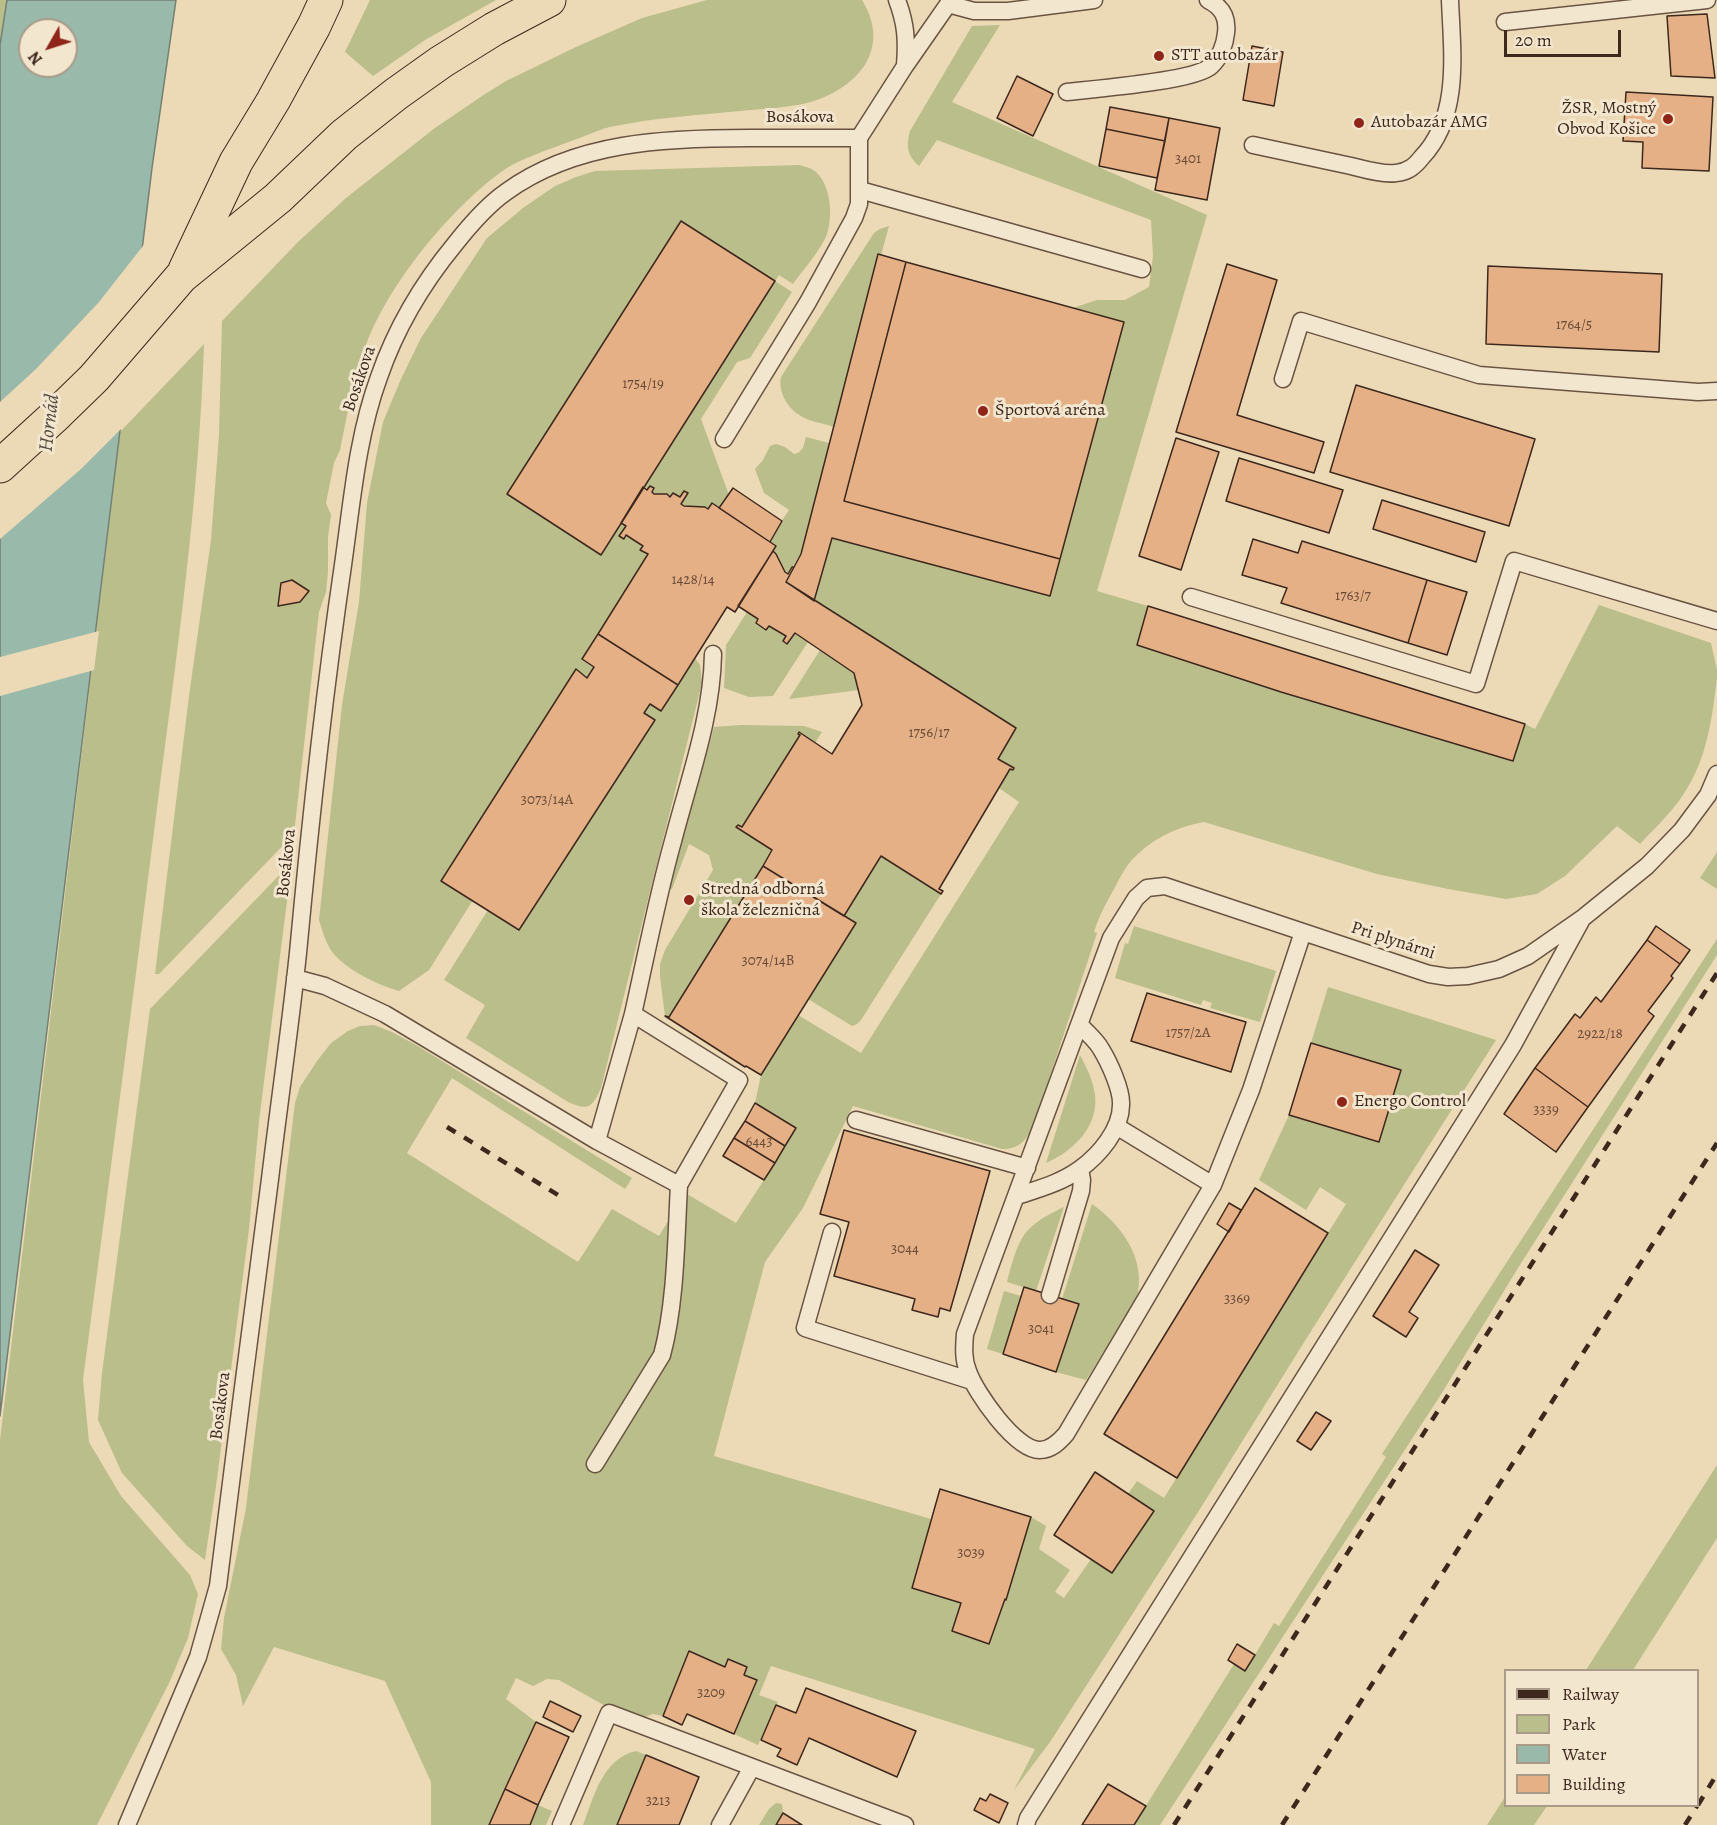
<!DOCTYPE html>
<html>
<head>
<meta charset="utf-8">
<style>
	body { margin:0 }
	#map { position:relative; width:1717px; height:1825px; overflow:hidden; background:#ecd9b5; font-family:Alegreya,serif }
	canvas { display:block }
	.legend { position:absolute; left:1504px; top:1669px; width:195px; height:138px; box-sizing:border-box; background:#f3e6cf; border:2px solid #aa9a88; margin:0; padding:8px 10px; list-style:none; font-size:18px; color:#3d281e }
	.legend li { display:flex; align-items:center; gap:12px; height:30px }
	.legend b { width:30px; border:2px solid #aa9a88 }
	.north { position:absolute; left:18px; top:18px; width:60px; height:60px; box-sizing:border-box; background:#f3e6cf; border:2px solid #aa9a88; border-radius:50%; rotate:231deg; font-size:16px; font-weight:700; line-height:24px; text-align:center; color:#3d281e }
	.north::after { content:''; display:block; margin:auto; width:21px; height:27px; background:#8f2418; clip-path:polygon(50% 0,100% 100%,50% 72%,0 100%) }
	.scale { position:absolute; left:1504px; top:30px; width:117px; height:27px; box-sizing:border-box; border:3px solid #3d281e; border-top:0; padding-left:8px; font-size:18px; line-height:21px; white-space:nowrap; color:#3d281e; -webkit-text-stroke:4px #f3e6cf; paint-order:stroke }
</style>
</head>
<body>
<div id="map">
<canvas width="1717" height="1825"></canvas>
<ul class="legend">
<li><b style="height:8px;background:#3d281e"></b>Railway</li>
<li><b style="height:16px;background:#babe8b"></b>Park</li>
<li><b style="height:16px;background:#99baab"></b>Water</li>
<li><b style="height:16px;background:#e5b086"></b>Building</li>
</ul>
<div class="north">N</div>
<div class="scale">20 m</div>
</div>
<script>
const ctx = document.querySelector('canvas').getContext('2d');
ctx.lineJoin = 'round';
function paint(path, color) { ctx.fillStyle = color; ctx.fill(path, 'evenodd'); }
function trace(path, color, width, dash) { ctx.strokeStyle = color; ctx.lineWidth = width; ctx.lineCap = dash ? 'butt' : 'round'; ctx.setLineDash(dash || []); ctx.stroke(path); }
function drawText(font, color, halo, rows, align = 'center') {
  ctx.font = font + ' Alegreya,serif'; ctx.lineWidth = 6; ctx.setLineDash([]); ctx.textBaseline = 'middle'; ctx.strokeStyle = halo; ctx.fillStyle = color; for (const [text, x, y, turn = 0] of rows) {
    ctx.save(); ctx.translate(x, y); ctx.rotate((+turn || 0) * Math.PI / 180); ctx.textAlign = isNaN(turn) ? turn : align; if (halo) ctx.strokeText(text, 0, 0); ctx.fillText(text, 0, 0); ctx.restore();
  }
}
paint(new Path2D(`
	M0 0H7L0 45Z
	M370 0H496L425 40 373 76 345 52Z
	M707 0H862C893 50 856 90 807 103 785 108 762 109 740 111 697 115 652 118 610 127 597 130 584 137 571 141 549 150 520 158 501 172 449 210 388 285 366 345 353 378 347 416 340 450L334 463 326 503 331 515 328 537V571L326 592 319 612 294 834 162 971 159 974H155L189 696 211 540 219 435 222 321 299 241 346 198 435 128 485 94 506 81 576 47 642 18Z
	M1000 25 952 102 1207 215 1097 591 1148 606 1137 645 1281 692 1512 761 1525 724 1535 729 1599 605 1711 643 1717 670V678C1712 719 1707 760 1683 795 1671 813 1654 829 1640 844L1617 826 1565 876 1537 894 1506 899 1448 889 1377 874 1204 822C1175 827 1150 840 1131 861 1124 869 1119 880 1114 889 1106 903 1099 916 1094 932L1097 933 1033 1128C1025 1141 1019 1149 1002 1149L853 1106 803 1208 765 1262 714 1456 931 1519 912 1588 961 1603 1006 1599 1031 1517 1046 1526 1039 1549 1070 1570 1055 1592 1064 1598 1091 1559 1113 1572 1154 1511 1128 1494 1137 1481 1164 1498 1346 1204 1320 1187 1306 1210 1259 1180 1289 1115 1379 1142 1401 1070 1311 1043 1328 987 1496 1040 1313 1328 1200 1509 1050 1742 1014 1790 1035 1749 771 1666 759 1695 778 1702 758 1745 734 1734 756 1680 744 1675 747 1667 729 1659 725 1667 690 1651 663 1716 653 1714 640 1719 609 1708 559 1680 547 1679 533 1686 516 1678 506 1699 536 1722 489 1825H431V1782L385 1681 274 1647 243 1706 236 1675 221 1649 224 1618 246 1508 295 1103 300 1087 317 1061 331 1043 348 1031 360 1026 374 1025 392 1032 416 1045 632 1178 625 1189 452 1078 407 1153 578 1262 612 1209 659 1236 673 1213 659 1340 646 1375 586 1465 597 1473 670 1356 687 1194 736 1223 764 1180 796 1128 755 1103 761 1075 798 1015 861 1053 1019 802 999 788 1010 769 1013 770 1014 768 998 759 1016 728 814 601 832 538 1050 596 1060 559 1073 308 1097 300H1125L1149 287 1153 256 1151 220 937 140 919 166C907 155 906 146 910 131L972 26Z
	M800 165C805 167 812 168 816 172 831 186 833 215 827 234 821 250 803 270 793 284L779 275 775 281 792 292 750 358 737 362 701 419 729 495 726 500 724 499 719 508 708 509 705 507 684 506 681 504 688 494 684 491 680 497 673 493 670 497C665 493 657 496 652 492L654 488 651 486 647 490 643 487 507 494 601 554 621 523 626 526 619 536 624 539 626 535 643 546 640 550 648 554 582 659 594 667 587 678 575 670 441 880 473 900 429 970 399 991C376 984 341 968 329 947 324 938 322 929 319 920L342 705 359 602 367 503 383 422 401 379 421 338 487 238 523 208 555 186 576 177 595 171Z
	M889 226 834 427C823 423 806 421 798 414 786 406 778 390 781 377L874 233 880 229Z
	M204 344C199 499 177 654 157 808 133 999 108 1189 83 1380L89 1442 121 1496 190 1575 198 1594 188 1638 170 1681 97 1825H0V1440L120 432Z
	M806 437 829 443 801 553 788 574C781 569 780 557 773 551L776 546 770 542 776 533 774 532 789 510 764 493 755 469 763 460 770 446 776 444 785 447 794 454 798 453 803 448Z
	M747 612 758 619 756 623 766 630 769 626 786 636 787 643 795 633 808 642 773 696 749 697 724 688 726 645Z
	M820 650 854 673 859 690 789 699Z
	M695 658 700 665 702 683 601 1088C592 1108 588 1111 568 1102L466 1038 485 1005 444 980 488 910 519 930 644 713 650 704 661 711Z
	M741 725 804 726 822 732 815 743 799 733 800 735 742 827 738 825 737 827 772 850 669 1017 665 1016 660 977V964L665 950 713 870 709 855 689 844 672 889H667L714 727Z
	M1717 852V889L1700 878Z
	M881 856 941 894 861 1020 857 1024 852 1026 808 999 844 916Z
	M292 862 259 1121 249 1229 217 1479 205 1560 187 1546 122 1473 98 1420 102 1373 150 1009Z
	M1134 926 1276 971 1260 1022 1210 1008 1212 1003 1203 1000 1201 1005 1115 978 1125 943 1128 944Z
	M1717 939V955L1518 1268 1440 1396 1160 1825H1134L1234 1664 1246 1670 1274 1623 1279 1626 1386 1457 1382 1454Z
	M1080 1055C1087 1068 1093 1080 1095 1095 1099 1127 1072 1152 1046 1163Z
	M1092 1204C1123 1226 1148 1261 1136 1301L1086 1380 1056 1372 1079 1305 1062 1299Z
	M1064 1207 1036 1291 1007 1282C1019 1238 1021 1227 1064 1207Z
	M1004 1291 1021 1296 1003 1354 987 1349Z
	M1717 1465V1538L1633 1670H1586Z
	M636 1751 646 1755 617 1825H583C594 1797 602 1759 636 1751Z
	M1505 1797 1506 1806H1547L1534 1825H1487Z
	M776 1803 782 1804 783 1813 776 1825H759L769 1809Z
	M538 1805 552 1811 546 1825H530Z`), '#babe8b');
const water = new Path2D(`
	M7 0H176L152 168 0 1416V45ZM30 30H66V66H30Z`);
paint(water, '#99baab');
trace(water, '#748073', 1.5);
paint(new Path2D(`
	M146 242 124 426 81 469 0 539V402L36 369 99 302Z
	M99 631 94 670 0 696V657Z`), '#ecd9b5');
const building = new Path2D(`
	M1707 14 1715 78 1671 76 1667 16Z
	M1252 46 1283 52 1274 106 1243 100Z
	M1017 76 1053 94 1033 136 997 118Z
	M1626 92 1713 97 1709 171 1642 168 1643 142 1623 141Z
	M1110 107 1169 118 1165 141 1106 129Z
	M1169 118 1220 128 1207 200 1155 190Z
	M1106 129 1165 141 1157 178 1099 166Z
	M681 221 775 281 601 555 507 494Z
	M878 254 906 262 844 501 1060 559 1050 596 832 538 814 601 786 582 801 554Z
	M906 262 1124 322 1060 559 844 501Z
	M1227 264 1277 280 1237 415 1324 442 1314 473 1176 432Z
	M1488 266 1662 274 1659 352 1486 344Z
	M1356 385 1535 439 1509 526 1330 472Z
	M1176 438 1219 452 1181 570 1139 556Z
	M1239 458 1343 490 1329 533 1226 501Z
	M650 486 654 488 652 492 654 494H667L670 497 673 493 680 497 684 491 688 493 681 504 684 506 705 507 708 509 712 503 776 546 735 612 727 607 678 685 598 634 648 554 640 550 643 546 626 535 624 539 619 536 626 526 621 523 643 487 647 490Z
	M733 488 782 521 770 542 719 508Z
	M1382 500 1485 532 1476 562 1373 529Z
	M1253 539 1298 553 1302 541 1427 580 1408 643 1281 603 1287 588 1242 575Z
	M773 551 776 554 785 572 788 574 792 567H794L786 582 1016 728 998 759 1014 768 1013 770 1010 769 939 889 943 891 941 894 881 856 844 916 763 866 772 850 736 827 738 825 742 827 800 735 798 734 799 732 832 754 862 705 854 673 795 633 787 644 783 641 786 636 769 626 766 630 756 623 758 619 738 606Z
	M292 580 309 591 300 602 278 606 281 583Z
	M1427 580 1467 592 1447 655 1408 643Z
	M1148 606 1525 724 1513 761 1281 692 1137 645Z
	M598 634 678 685 661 711 650 704 644 713 655 720 519 930 441 881 576 669 587 678 594 667 582 659Z
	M763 866 856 923 761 1075 746 1066 745 1067 665 1016 669 1017Z
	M1656 926 1690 950 1680 964 1647 940Z
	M1647 940 1680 964 1671 976 1673 978 1648 1011 1654 1016 1588 1107 1535 1068 1575 1014 1580 1018 1596 997 1601 1002Z
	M1147 993 1246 1022 1231 1072 1131 1041Z
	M1311 1043 1401 1070 1379 1142 1289 1115Z
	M1535 1068 1588 1107 1556 1152 1504 1114Z
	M755 1103 796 1128 785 1146 745 1121Z
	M745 1121 785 1146 775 1163 734 1138Z
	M844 1130 990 1171 950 1311 940 1308 938 1317 912 1310 915 1299 834 1276 849 1222 820 1214Z
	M734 1138 775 1163 764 1180 723 1156Z
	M1255 1188 1328 1233 1177 1478 1104 1434Z
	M1229 1203 1241 1210 1229 1232 1217 1224Z
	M1415 1250 1439 1265 1409 1312 1418 1318 1406 1337 1373 1316Z
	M1024 1287 1079 1304 1056 1372 1003 1354Z
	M1316 1412 1331 1421 1311 1450 1297 1441Z
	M1095 1472 1154 1511 1112 1573 1054 1535Z
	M940 1489 1031 1517 1006 1600 1005 1599 989 1644 952 1631 961 1603 912 1588Z
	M1237 1644 1255 1655 1245 1671 1228 1660Z
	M689 1651 725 1667 728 1659 747 1667 744 1675 757 1680 734 1734 687 1714 682 1725 663 1716Z
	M806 1688 916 1731 897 1777 809 1738 797 1765 777 1756 781 1749 761 1740 776 1705 796 1713Z
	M550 1701 581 1716 573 1732 543 1717Z
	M536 1722 569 1737 538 1805 505 1789Z
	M646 1755 699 1777 679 1825H617Z
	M1108 1784 1146 1806 1134 1825H1082Z
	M505 1789 538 1805 530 1825H489Z
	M990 1794 1008 1803 999 1823 974 1810 980 1798 986 1801Z
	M783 1813 802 1825H776Z`);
paint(building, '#e5b086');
trace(building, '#3d281e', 1.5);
const lane = new Path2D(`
	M897 0C906 24 907 40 905 65
	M948 4 974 11H1008L1094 0
	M1505 22 1707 0
	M1067 92C1094 89 1196 81 1211 66 1220 58 1225 44 1226 33 1228 17 1222 7 1208 0
	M1253 145C1285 152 1318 159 1351 166 1363 169 1383 175 1396 173 1408 172 1415 166 1422 157 1461 116 1452 52 1450 0
	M860 190 1142 269
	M1283 379 1301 321 1479 375 1698 392 1717 391
	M724 439 808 302 854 218 859 204V138L905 66 951 0
	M1191 597 1476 684 1514 561 1717 621
	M1303 932 1251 1090 1213 1185 1066 1434C1059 1442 1051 1450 1040 1450 1016 1451 975 1392 968 1371 963 1359 964 1347 965 1334L1111 938 1136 898 1147 888 1165 886 1429 974 1448 977 1468 976 1499 969 1528 956 1584 917 1647 866 1682 830 1708 795 1717 774
	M295 978 325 986 385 1014 597 1141 679 1185C676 1239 676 1303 662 1355L595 1464
	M856 1120 1027 1168
	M1116 1126 1213 1185
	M597 1141 633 1014
	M679 1185 739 1080 633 1014C646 956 657 898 673 841 689 779 712 717 713 654
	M1017 1196C1038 1189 1061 1183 1080 1169 1099 1155 1121 1130 1121 1105 1122 1090 1109 1062 1101 1049 1096 1040 1087 1033 1080 1025
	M832 1232 805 1328 972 1381
	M1050 1295 1081 1191 1082 1180 1080 1169
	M127 1825 198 1657 218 1586C235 1450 252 1315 270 1179 279 1104 290 1029 298 953 310 824 324 694 343 565 352 502 357 437 379 377 396 328 422 284 455 244 470 225 486 206 506 192 576 141 667 138 750 138 787 138 823 138 859 138
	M561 1825 609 1713 905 1825
	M720 1825 752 1767
	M1026 1825 1028 1818 1513 1045 1581 921`);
const highway = new Path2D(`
	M185 270 236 162 273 101 314 26 326 0
	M0 466 57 414 94 378 181 277 278 198 344 135 396 94 441 62 494 29 549 0`);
trace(lane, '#695444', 19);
trace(highway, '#3d281e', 35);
trace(lane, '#f3e6cf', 16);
trace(highway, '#ecd9b5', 33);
trace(new Path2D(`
	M447 1127 558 1195
	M1698 1805 1717 1774
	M1174 1825 1717 973
	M1282 1825 1717 1143
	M1685 1825 1697 1806`), '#3d281e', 4.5, [10, 10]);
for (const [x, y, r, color] of [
	[1159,56,6,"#8f2418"],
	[1668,119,6,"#8f2418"],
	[1359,123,6,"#8f2418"],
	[983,411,6,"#8f2418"],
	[689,900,6,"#8f2418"],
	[1342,1102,6,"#8f2418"]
]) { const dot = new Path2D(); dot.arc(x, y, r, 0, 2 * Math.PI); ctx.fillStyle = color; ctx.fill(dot); trace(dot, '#f3e6cf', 2); }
drawText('15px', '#674a38', null, [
	["3401",1188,159],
	["1764/5",1574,325],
	["1754/19",643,384],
	["1428/14",693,580],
	["1763/7",1353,596],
	["1756/17",929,733],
	["3073/14A",547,800],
	["3074/14B",768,961],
	["1757/2A",1188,1033],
	["2922/18",1600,1034],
	["3339",1546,1110],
	["6443",759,1142],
	["3044",905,1249],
	["3369",1237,1299],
	["3041",1041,1329],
	["3039",971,1553],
	["3209",711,1693],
	["3213",658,1801]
]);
drawText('18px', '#3d281e', '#f3e6cf', [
	["STT autobazár",1171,56],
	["ŽSR, Mostný",1656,109,"right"],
	["Obvod Košice",1656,130,"right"],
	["Autobazár AMG",1371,123],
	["Športová aréna",995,411],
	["Stredná odborná",701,890],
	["škola železničná",701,911],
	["Energo Control",1354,1102]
], 'left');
drawText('18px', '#3d281e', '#f3e6cf', [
	["Bosákova",800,118],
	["Bosákova",360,379,-71],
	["Bosákova",287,863,-84],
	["Pri plynárni",1393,941,18],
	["Bosákova",221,1406,-83]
]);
drawText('italic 20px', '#544c41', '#f3e6cf', [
	["Hornád",50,423,-83]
]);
</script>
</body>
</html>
